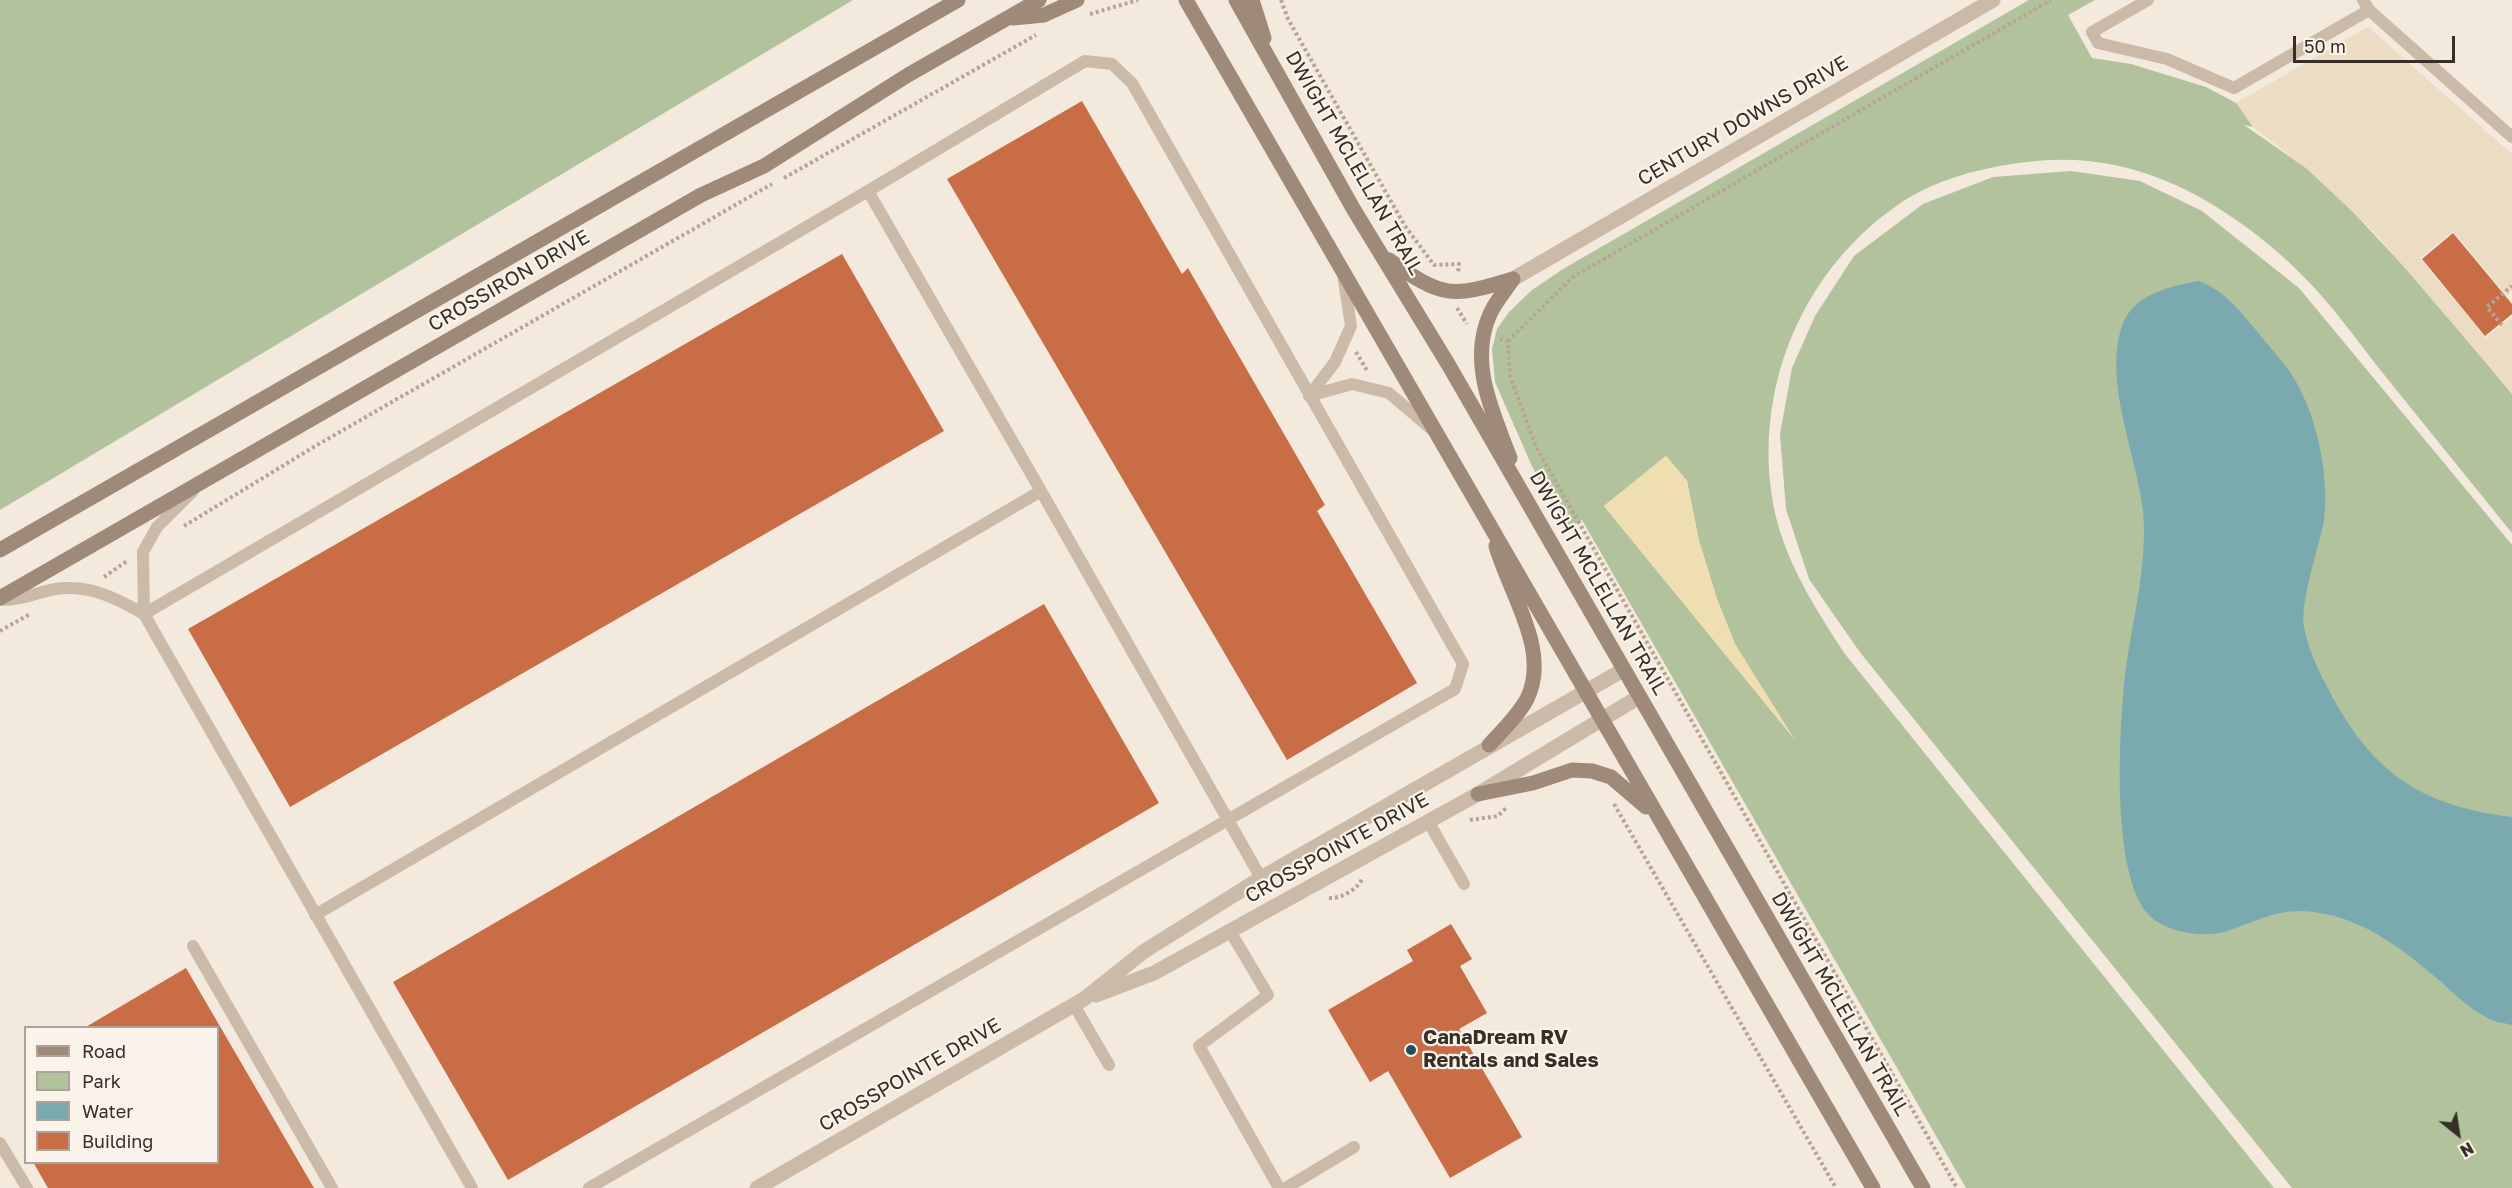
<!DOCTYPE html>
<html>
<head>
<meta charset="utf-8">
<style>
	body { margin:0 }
	#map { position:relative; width:2512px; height:1188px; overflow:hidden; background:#f3e9dc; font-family:"Golos Text",sans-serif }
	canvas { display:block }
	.legend { position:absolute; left:24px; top:1026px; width:195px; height:138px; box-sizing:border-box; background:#faf3e9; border:2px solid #aca49c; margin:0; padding:8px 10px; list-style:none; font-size:18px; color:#372e28 }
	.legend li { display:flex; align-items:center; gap:12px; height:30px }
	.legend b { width:30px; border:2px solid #aca49c }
	.north { position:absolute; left:2428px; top:1104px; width:60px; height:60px; -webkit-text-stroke:4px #faf3e9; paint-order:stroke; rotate:150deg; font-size:16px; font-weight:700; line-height:24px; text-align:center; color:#372e28 }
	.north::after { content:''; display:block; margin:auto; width:21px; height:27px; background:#372e28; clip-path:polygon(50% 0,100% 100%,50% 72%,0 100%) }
	.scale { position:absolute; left:2293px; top:36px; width:162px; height:27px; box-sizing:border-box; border:3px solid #372e28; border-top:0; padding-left:8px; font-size:18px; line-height:21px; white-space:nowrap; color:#372e28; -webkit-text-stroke:4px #faf3e9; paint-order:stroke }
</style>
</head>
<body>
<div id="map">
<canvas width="2512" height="1188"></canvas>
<ul class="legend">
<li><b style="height:8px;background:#9f8979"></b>Road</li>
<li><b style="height:16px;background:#b2c29c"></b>Park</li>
<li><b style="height:16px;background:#7aaab0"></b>Water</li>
<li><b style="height:16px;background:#c86d45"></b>Building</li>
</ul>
<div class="north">N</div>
<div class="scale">50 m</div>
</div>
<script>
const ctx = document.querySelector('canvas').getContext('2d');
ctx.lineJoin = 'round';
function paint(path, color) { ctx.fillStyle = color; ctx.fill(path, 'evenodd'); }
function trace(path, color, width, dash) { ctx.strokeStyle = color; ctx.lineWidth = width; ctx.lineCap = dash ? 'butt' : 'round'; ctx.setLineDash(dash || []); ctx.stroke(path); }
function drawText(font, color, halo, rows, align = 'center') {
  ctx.font = font + ' "Golos Text",sans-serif'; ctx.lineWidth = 4.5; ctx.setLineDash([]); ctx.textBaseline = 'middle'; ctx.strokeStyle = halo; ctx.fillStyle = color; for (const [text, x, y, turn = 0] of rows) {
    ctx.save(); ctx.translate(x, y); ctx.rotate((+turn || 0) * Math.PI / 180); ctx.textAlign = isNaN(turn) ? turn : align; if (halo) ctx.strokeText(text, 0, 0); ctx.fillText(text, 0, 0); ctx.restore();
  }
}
paint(new Path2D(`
	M0 0H853L0 510Z
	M2029 0H2095L2068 15 2092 58 2131 64 2206 87 2238 104 2253 127 2244 125 2306 168 2341 199 2422 286 2512 394V533C2471 482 2430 432 2390 382 2363 349 2338 312 2308 281 2271 242 2216 201 2166 181 2121 162 2075 156 2027 162 1983 167 1936 179 1899 204 1806 268 1757 379 1771 490 1778 551 1813 605 1845 654L2274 1188H1966L1582 520 1564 530 1531 464 1495 382 1492 349 1497 329 1509 312 1532 290 1563 269ZM1666 456 1687 481 1699 541 1717 599 1735 644 1788 731 1604 506Z
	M2071 171 2140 181 2202 211 2299 288 2512 545V1188H2292L1859 651 1809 579 1786 509 1780 434 1792 368 1815 316 1854 256 1923 204 1993 177Z`), '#b2c29c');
paint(new Path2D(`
	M1666 456 1687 481 1699 541 1717 599 1735 644 1795 740 1604 506Z`), '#efdeb2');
paint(new Path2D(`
	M2368 27 2512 154V291L2507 296 2453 231 2420 258 2486 338 2512 317V393L2374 232 2306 168 2253 127 2236 103Z`), '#ebdcc3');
paint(new Path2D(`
	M2199 281C2225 291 2238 309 2256 330 2267 344 2280 358 2290 372 2316 410 2330 475 2324 520 2319 549 2300 599 2304 627 2308 651 2322 677 2333 698 2376 776 2424 806 2512 817V1025C2504 1023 2493 1022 2486 1017 2466 1007 2451 990 2434 976 2399 946 2361 918 2314 912 2279 907 2256 922 2224 932 2201 938 2163 932 2147 913 2111 870 2119 731 2125 675 2132 621 2148 565 2143 511 2137 455 2103 382 2122 326 2132 295 2170 286 2199 281Z`), '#7aaab0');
paint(new Path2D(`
	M1082 101 1182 274 1188 268 1325 505 1317 511 1417 683 1287 760 947 179Z
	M2453 233 2512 304V314L2485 336 2422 259Z
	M842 254 944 431 290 807 188 629Z
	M1044 604 1159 803 508 1180 393 982Z
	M1451 924 1472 959 1460 966 1487 1013 1459 1029 1522 1137 1450 1178 1388 1071 1370 1082 1328 1010 1413 961 1407 950Z
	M186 968 314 1188H48L33 1162H218V1028H84Z`), '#c86d45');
trace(new Path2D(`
	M1281 0 1288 19 1405 226 1434 265 1459 264 1458 273
	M1090 14 1138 0
	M784 178 1036 35
	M1457 308 1467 324
	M2502 325 2487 307 2512 286
	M1500 339 1508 341 1510 376 1536 447 1957 1188
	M1508 341 1573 277 2051 0
	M1356 352 1368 372
	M184 526 317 445 772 184
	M104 577 127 561
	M0 631 30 614
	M1614 804 1836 1188
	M1470 820 1498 816 1507 807
	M1329 898C1340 899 1357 890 1362 879`), '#b7a492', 4, [3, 3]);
trace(new Path2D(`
	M2148 0 2092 32 2098 43 2167 59 2234 88 2369 10
	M2363 0 2369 10 2512 137
	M1309 396 1352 384 1389 393 1430 428
	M1309 396 1335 362 1351 326 1343 274
	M193 491 157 527 143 552 144 614 472 1188
	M0 600C24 600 34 593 55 589 89 584 116 598 144 614
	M144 614 868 191
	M1428 821 1464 884
	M315 915 1041 491 1261 878
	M1230 931 1268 995 1199 1046 1279 1188
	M193 946 332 1188
	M1074 1005 1109 1065
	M0 1143 27 1188
	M589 1188 1455 689 1463 664 1132 83 1112 64 1085 61 868 191 1041 491
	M1286 1188 1354 1147`), '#cbbaa8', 12);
trace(new Path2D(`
	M1513 279 1993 0
	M1096 995 1154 973 1478 794 1639 697
	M757 1188 1084 999 1143 952 1261 878 1623 670`), '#cbbaa8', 15);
trace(new Path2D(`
	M1186 0 1873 1188
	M1236 0 1354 210 1448 364 1923 1188
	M1252 0 1264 38
	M1013 18 1044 15 1077 0
	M1389 260C1443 298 1451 298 1513 279
	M1510 458C1493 412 1468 363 1490 314 1495 302 1506 290 1513 279
	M0 550 958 0
	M0 598 701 195 764 166 908 75 1039 0
	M1489 745C1502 731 1517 717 1527 699 1551 650 1509 593 1496 546
	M1478 794 1533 783 1572 770 1592 771 1611 777 1646 807`), '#9f8979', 15);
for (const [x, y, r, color] of [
	[1411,1050,6,"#1d525a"]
]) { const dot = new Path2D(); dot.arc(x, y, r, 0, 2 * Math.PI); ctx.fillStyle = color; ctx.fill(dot); trace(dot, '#faf3e9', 2); }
drawText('20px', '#372e28', '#faf3e9', [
	["CENTURY DOWNS DRIVE",1743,121,-30],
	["DWIGHT MCLELLAN TRAIL",1354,163,60],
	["CROSSIRON DRIVE",509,281,-30],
	["DWIGHT MCLELLAN TRAIL",1598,583,60],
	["CROSSPOINTE DRIVE",1337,848,-29],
	["DWIGHT MCLELLAN TRAIL",1840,1004,60],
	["CROSSPOINTE DRIVE",910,1075,-30]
]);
drawText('bold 20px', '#372e28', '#faf3e9', [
	["CanaDream RV",1423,1038],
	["Rentals and Sales",1423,1061]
], 'left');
</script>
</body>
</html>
